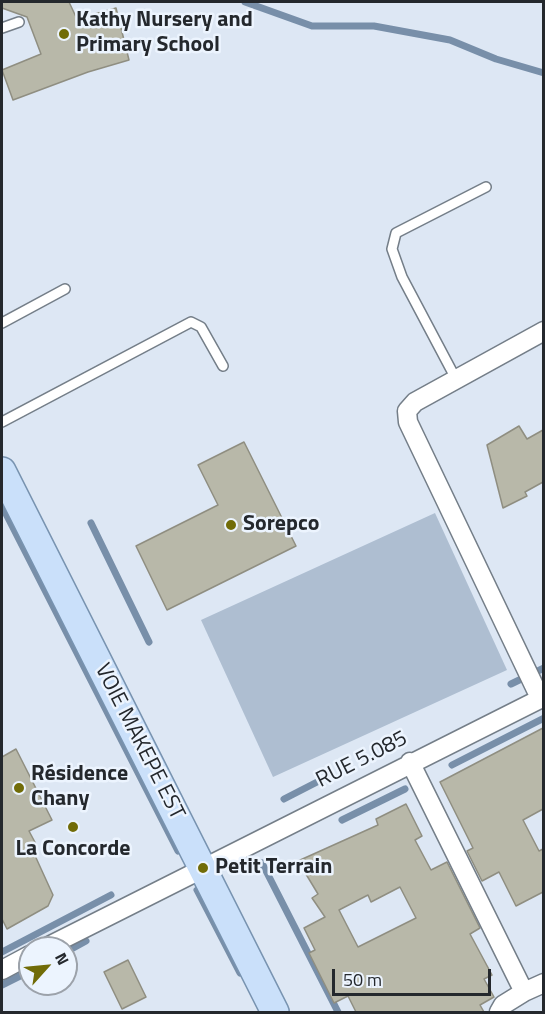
<!DOCTYPE html>
<html>
<head>
<meta charset="utf-8">
<style>
	body { margin:0 }
	#map { position:relative; width:545px; height:1014px; overflow:hidden; background:#dde7f4; font-family:"Titillium Web",sans-serif }
	canvas { display:block }
	.frame { position:absolute; inset:0; border:3px solid #24282d; pointer-events:none }
	.north { position:absolute; left:18px; top:936px; width:60px; height:60px; box-sizing:border-box; background:#ecf4fe; border:2px solid #9ca2aa; border-radius:50%; rotate:63deg; font-size:16px; font-weight:700; line-height:24px; text-align:center; color:#24282d }
	.north::after { content:''; display:block; margin:auto; width:21px; height:27px; background:#716c08; clip-path:polygon(50% 0,100% 100%,50% 72%,0 100%) }
	.scale { position:absolute; left:332px; top:969px; width:159px; height:27px; box-sizing:border-box; border:3px solid #24282d; border-top:0; padding-left:8px; font-size:18px; line-height:21px; white-space:nowrap; color:#24282d; -webkit-text-stroke:4px #ecf4fe; paint-order:stroke }
</style>
</head>
<body>
<div id="map">
<canvas width="545" height="1014"></canvas>
<div class="frame"></div>
<div class="north">N</div>
<div class="scale">50 m</div>
</div>
<script>
const ctx = document.querySelector('canvas').getContext('2d');
ctx.lineJoin = 'round';
function paint(path, color) { ctx.fillStyle = color; ctx.fill(path, 'evenodd'); }
function trace(path, color, width, dash) { ctx.strokeStyle = color; ctx.lineWidth = width; ctx.lineCap = dash ? 'butt' : 'round'; ctx.setLineDash(dash || []); ctx.stroke(path); }
function drawText(font, color, halo, rows, align = 'center') {
  ctx.font = font + ' "Titillium Web",sans-serif'; ctx.lineWidth = 5; ctx.setLineDash([]); ctx.textBaseline = 'middle'; ctx.strokeStyle = halo; ctx.fillStyle = color; for (const [text, x, y, turn = 0] of rows) {
    ctx.save(); ctx.translate(x, y); ctx.rotate((+turn || 0) * Math.PI / 180); ctx.textAlign = isNaN(turn) ? turn : align; if (halo) ctx.strokeText(text, 0, 0); ctx.fillText(text, 0, 0); ctx.restore();
  }
}
paint(new Path2D(`
	M435 513 507 670 273 777 201 620Z`), '#aebed1');
trace(new Path2D(`
	M245 2 312 26H374L450 40 496 59 544 73
	M2 506 178 851
	M91 523 149 642
	M511 684 544 668
	M452 765 544 718
	M284 799 321 780
	M342 820 405 789
	M262 863 338 1012
	M197 890 240 973
	M2 952 111 895
	M66 952 86 941
	M2 985 30 971`), '#788fa9', 7);
const building = new Path2D(`
	M2 2H69L77 19 116 8 129 60 88 72 13 100 2 70 41 54 27 17 2 8Z
	M519 426 527 439 543 430V482L525 492 527 496 503 508 487 445Z
	M244 442 296 546 167 610 136 546 218 505 198 465Z
	M543 728V809L523 820 539 851 543 849V892L516 906 499 872 482 881 467 851 473 848 440 782Z
	M16 749 52 820 29 831 37 846 32 849 53 895 48 906 7 929 2 919V757Z
	M406 804 422 836 415 840 431 870 447 862 480 928 470 934 492 975 484 979 494 997 480 1005 484 1012H356L348 996 334 1003 309 953 315 950 304 928 325 917 312 898 318 894 298 861 378 825 376 819ZM400 887 416 918 358 947 339 910 368 895 371 902Z
	M128 960 146 997 122 1009 104 972Z`);
paint(building, '#b8b8a9');
trace(building, '#8f8e81', 1.5);
const lane = new Path2D(`
	M2 28 19 22
	M2 323 65 289
	M456 379 402 277 392 249 396 233 486 187
	M2 422 191 322 201 327 223 366`);
const street = new Path2D(`
	M540 698 408 422 407 411 415 402 544 331
	M410 762 524 992 503 1005 499 1012
	M45 948 544 697
	M2 970 30 955
	M524 992 544 983`);
const primary = new Path2D(`
	M2 471 275 1012`);
trace(lane, '#747e88', 12);
trace(street, '#747e88', 21);
trace(primary, '#7893b0', 30);
trace(lane, '#fff', 9);
trace(street, '#fff', 18);
trace(primary, '#cae0fa', 27);
for (const [x, y, r, color] of [
	[64,34,6,"#716c08"],
	[231,525,6,"#716c08"],
	[19,788,6,"#716c08"],
	[73,827,6,"#716c08"],
	[203,868,6,"#716c08"]
]) { const dot = new Path2D(); dot.arc(x, y, r, 0, 2 * Math.PI); ctx.fillStyle = color; ctx.fill(dot); trace(dot, '#ecf4fe', 2); }
drawText('bold 22px', '#24282d', '#ecf4fe', [
	["Kathy Nursery and",76,21],
	["Primary School",76,46],
	["Sorepco",243,525],
	["Résidence",31,775],
	["Chany",31,800],
	["La Concorde",73,850,"center"],
	["Petit Terrain",215,868]
], 'left');
drawText('22px', '#24282d', '#ecf4fe', [
	["VOIE MAKEPE EST",139,742,63],
	["RUE 5.085",362,760,-27]
]);
</script>
</body>
</html>
